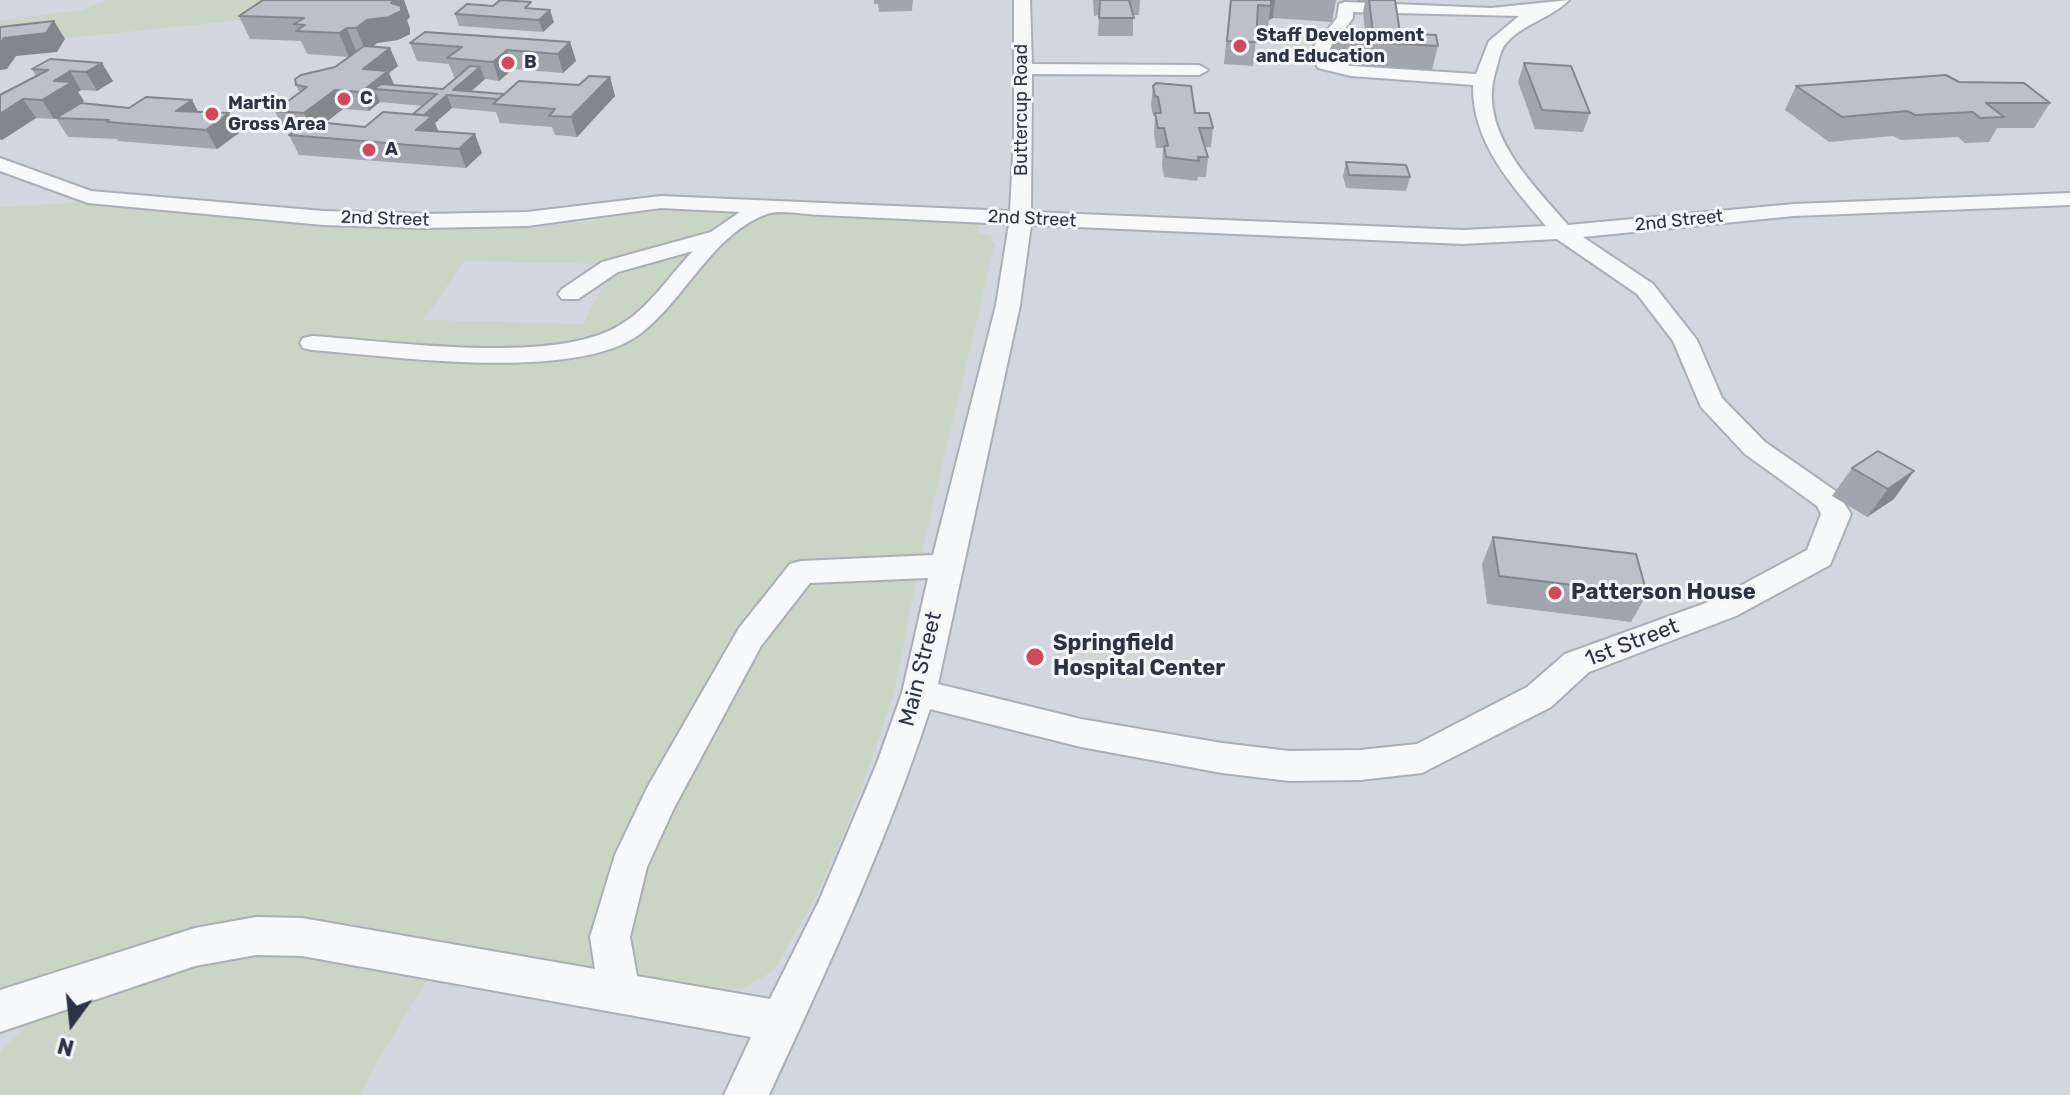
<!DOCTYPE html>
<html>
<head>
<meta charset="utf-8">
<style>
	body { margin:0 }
	#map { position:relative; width:2070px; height:1095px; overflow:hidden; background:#e4e7ec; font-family:Rubik,sans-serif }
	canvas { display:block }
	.north { position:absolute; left:32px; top:983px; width:80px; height:80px; -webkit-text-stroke:6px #f4f6f9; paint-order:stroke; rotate:195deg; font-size:22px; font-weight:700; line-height:32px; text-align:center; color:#2b3445 }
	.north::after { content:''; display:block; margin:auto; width:28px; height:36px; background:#2b3445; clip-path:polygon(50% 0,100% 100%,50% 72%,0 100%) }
</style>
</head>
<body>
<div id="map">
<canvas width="2070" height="1095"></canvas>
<div class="north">N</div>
</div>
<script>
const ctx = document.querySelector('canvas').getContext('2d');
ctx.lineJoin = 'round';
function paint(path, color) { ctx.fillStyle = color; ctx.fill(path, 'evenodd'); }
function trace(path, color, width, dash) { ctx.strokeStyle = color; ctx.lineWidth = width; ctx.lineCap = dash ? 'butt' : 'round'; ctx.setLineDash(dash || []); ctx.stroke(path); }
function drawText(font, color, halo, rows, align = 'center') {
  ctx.font = font + ' Rubik,sans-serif'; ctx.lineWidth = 6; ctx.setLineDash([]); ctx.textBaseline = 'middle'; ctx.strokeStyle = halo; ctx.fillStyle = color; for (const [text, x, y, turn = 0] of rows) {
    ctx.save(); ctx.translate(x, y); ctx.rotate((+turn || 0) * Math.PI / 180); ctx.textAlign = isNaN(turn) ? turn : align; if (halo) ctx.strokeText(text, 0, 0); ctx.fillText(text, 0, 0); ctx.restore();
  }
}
paint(new Path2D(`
	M0 0H2070V1095H0Z`), '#d2d6de');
paint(new Path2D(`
	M107 0H290L251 19 0 45V20L81 10Z
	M88 202 337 226 506 229 590 222 653 208 979 224 978 233 992 235 990 242 995 243 921 555 894 693 872 759 846 828 811 906 774 970 746 987 715 990 350 924 310 923 0 1003V207ZM464 261 613 264 614 265 583 324 424 320Z
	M228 951 311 955 428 979 372 1070 361 1095H0V1052L37 1014Z`), '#c9d6c5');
const minor = new Path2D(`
	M1014 0H1030L1032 64 1199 65 1208 70 1199 75 1032 74 1031 212 1463 230 1546 226C1511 184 1472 143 1473 85L1351 76 1318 68 1310 51 1337 18 1339 4 1345 2 1491 8 1569 0C1551 19 1520 24 1504 46 1500 52 1498 63 1496 70 1476 130 1532 183 1568 225L1794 204 2070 193V205L1794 216 1583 237 1653 284 1697 340 1722 398 1765 442 1837 492 1851 514 1830 565 1736 616 1589 672 1551 707 1422 773 1360 780 1289 781 1222 773 1081 747 930 709C887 842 827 969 769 1095H724L751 1037 302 956 256 955 195 966 0 1032V990L195 928 256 917 302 918 595 969 590 937 615 855 647 788 739 628 790 564 801 561 933 555 996 305 1009 224C946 221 884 218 821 215 806 215 781 209 767 214 712 234 685 300 640 334 574 383 393 356 312 350L303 348 300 343 303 338 312 336C389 341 555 366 620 325 649 308 670 275 693 251L618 272 578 299H562L558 294 562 289 602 262 711 232 740 212 661 208 527 226 425 228 323 225 88 203 0 171V158L91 191 323 211 425 214 527 212 661 196 1010 211 1014 137ZM1353 12 1519 16 1489 41 1476 74 1351 66 1332 61 1328 51 1353 18ZM1031 225 1463 244 1557 239 1637 294 1673 341 1701 407 1745 454 1817 506 1821 514 1807 550 1714 600 1565 654 1527 687 1417 744 1360 750 1289 751 1222 743 1081 719 938 684 1020 305ZM928 578 902 693 877 763 819 901 770 999 637 976 630 937 647 867 674 808 761 646 810 583Z`);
trace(minor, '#a9aeb7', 4);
paint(minor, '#f7f8fa');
paint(new Path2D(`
	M263 0H404L410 17 407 20 410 29V34L398 40 377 43 372 47 398 66 389 73 394 85 443 89 457 77H454L449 64 417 61 410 43 570 42 576 61 563 73 513 69 499 81 485 79 471 91 504 94 579 85 610 77 615 96 577 137 555 135 552 127 500 123 496 112 452 108 435 123 438 132 482 153 466 168 299 155 289 135 295 131 284 130 275 111 300 93 296 85 335 67 349 57 307 54 301 41 250 39 239 16ZM380 102 423 106 413 114 365 127 325 123 343 109 369 111Z
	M874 0H913L912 11 879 12 878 4H874Z
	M1093 0H1140L1139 15H1133V36H1098L1099 15 1094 16Z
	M1230 0H1336L1332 22 1273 18 1269 20 1268 28H1257L1253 66 1224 64Z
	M1357 0H1395L1400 33 1438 46 1432 70 1331 63 1330 53 1335 29 1365 31 1363 12 1365 2H1357Z
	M533 9 554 22 543 32 459 26 455 14Z
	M50 59 113 81 97 91 81 90 78 92 84 101 82 103 129 108 229 113 239 133 217 149 118 141 117 139 68 137 56 118 54 119 36 118 2 140H0V95L36 76 32 69Z
	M1524 63 1590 113 1583 132 1535 129 1518 82Z
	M1959 82 2050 103 2034 128H1997L1989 142 1965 143 1958 137 1901 140 1893 136 1829 142 1785 110 1796 86Z
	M1153 86 1195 113 1213 128 1211 147H1205L1208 157 1206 177H1198L1197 181 1164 177 1162 165 1163 148H1156L1154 132 1155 116H1153L1151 105Z
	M1346 162 1410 177 1406 191 1346 188 1343 176Z
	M1878 451 1894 499 1867 517 1832 496 1852 468Z
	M1493 537 1647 594 1631 622 1487 604 1482 564Z`), '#a1a5ae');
paint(new Path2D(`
	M395 0H404L410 17 407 20 410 29V34L398 40 377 43 366 52 356 28Z
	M1271 0H1275L1273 18 1269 20Z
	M550 10 554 22 543 32 539 20Z
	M54 21 65 39 57 52 16 56 7 69 0 70V44L4 38Z
	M347 28 356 51 349 57 339 33Z
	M570 42 576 61 563 73 558 54Z
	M390 48 398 66 389 73 396 89H374L380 102 369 111 361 92 363 69Z
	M507 50 513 69 499 81 493 62Z
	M102 63 113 81 97 91 86 72Z
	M480 67 485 79 465 97 453 90Z
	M70 71 81 90 78 92 84 101 54 119 42 100 54 81Z
	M610 77 615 96 577 137 571 117Z
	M335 90 343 109 313 132 304 113Z
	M447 95 452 108 435 123 440 135 416 130 417 121Z
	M23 99 36 118 2 140 0 138V114Z
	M192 100 202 119 176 111Z
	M229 113 239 133 217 149 206 130Z
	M475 134 482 153 466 168 459 149Z
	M1914 471 1894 499 1867 517 1888 489Z`), '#83868d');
const building = new Path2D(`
	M263 0H395L391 3 401 6V11L389 17 367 20 356 28H347L339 33 296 31 305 25 294 24 304 18 239 16Z
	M500 0 531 2 525 8 550 10 539 20 455 14 467 4 493 6Z
	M1100 0H1129L1134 18H1099Z
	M1231 0H1271V6L1258 5 1256 42 1227 41Z
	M1369 0H1395L1400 33 1436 35 1438 46 1335 40V29L1373 32Z
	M54 21 46 33 4 38 0 44V27Z
	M425 32 570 42 558 54 507 50 493 62 447 58 462 47 410 43Z
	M364 46 390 48 363 69 388 71 361 92 335 90 304 113 275 111 307 87 296 85 295 79 301 75 335 67Z
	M50 59 102 63 86 72 70 71 54 81 72 82 42 100 23 99 0 114V95L48 70 32 69Z
	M1524 63 1571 66 1590 113 1542 110Z
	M470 66 480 67 453 90 504 94 498 99 447 95 424 115 413 114 437 94 374 89 381 84 443 89Z
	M1946 75 1959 82 2024 83 2050 103H1986L2004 117 1980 118 1973 112 1915 115 1907 111 1842 117 1796 86Z
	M589 76 610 77 571 117 549 116 555 109 493 104 519 81 579 85Z
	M1156 83 1191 86 1195 113H1209L1213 128H1199L1208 157H1198L1199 161 1166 157 1164 146H1168L1164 128H1158L1155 113H1161L1158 97 1155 96 1153 86Z
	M146 97 192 100 176 111 229 113 206 130 107 122 109 120 56 118 81 103 129 108Z
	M383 112 432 116 416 130 475 134 459 149 289 135 308 121 365 127Z
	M1346 162 1406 165 1410 177 1349 175Z
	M1878 451 1914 471 1888 489 1852 468Z
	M1493 537 1636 554 1647 594 1499 576Z`);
paint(building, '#bbc0ca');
trace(building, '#83868d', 2);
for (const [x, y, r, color] of [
	[1240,46,8,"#d1495b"],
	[508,63,8,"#d1495b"],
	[344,99,8,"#d1495b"],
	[212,114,8,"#d1495b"],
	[369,150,8,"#d1495b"],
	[1555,593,8,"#d1495b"],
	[1035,657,10,"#d1495b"]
]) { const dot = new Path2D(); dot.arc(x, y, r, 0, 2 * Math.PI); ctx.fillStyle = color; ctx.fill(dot); trace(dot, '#f4f6f9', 3); }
drawText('bold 18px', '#2b3445', '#f4f6f9', [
	["Staff Development",1256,36],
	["and Education",1256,57],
	["B",524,63],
	["C",360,99],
	["Martin",228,104],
	["Gross Area",228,125],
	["A",385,150]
], 'left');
drawText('18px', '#2b3445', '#f4f6f9', [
	["Buttercup Road",1022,110,-90],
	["2nd Street",385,219,2],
	["2nd Street",1032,219,3],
	["2nd Street",1679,221,-6]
]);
drawText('bold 22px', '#2b3445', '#f4f6f9', [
	["Patterson House",1571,593],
	["Springfield",1053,644],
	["Hospital Center",1053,669]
], 'left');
drawText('22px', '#2b3445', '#f4f6f9', [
	["1st Street",1632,643,-21],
	["Main Street",921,669,-76]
]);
</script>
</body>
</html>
